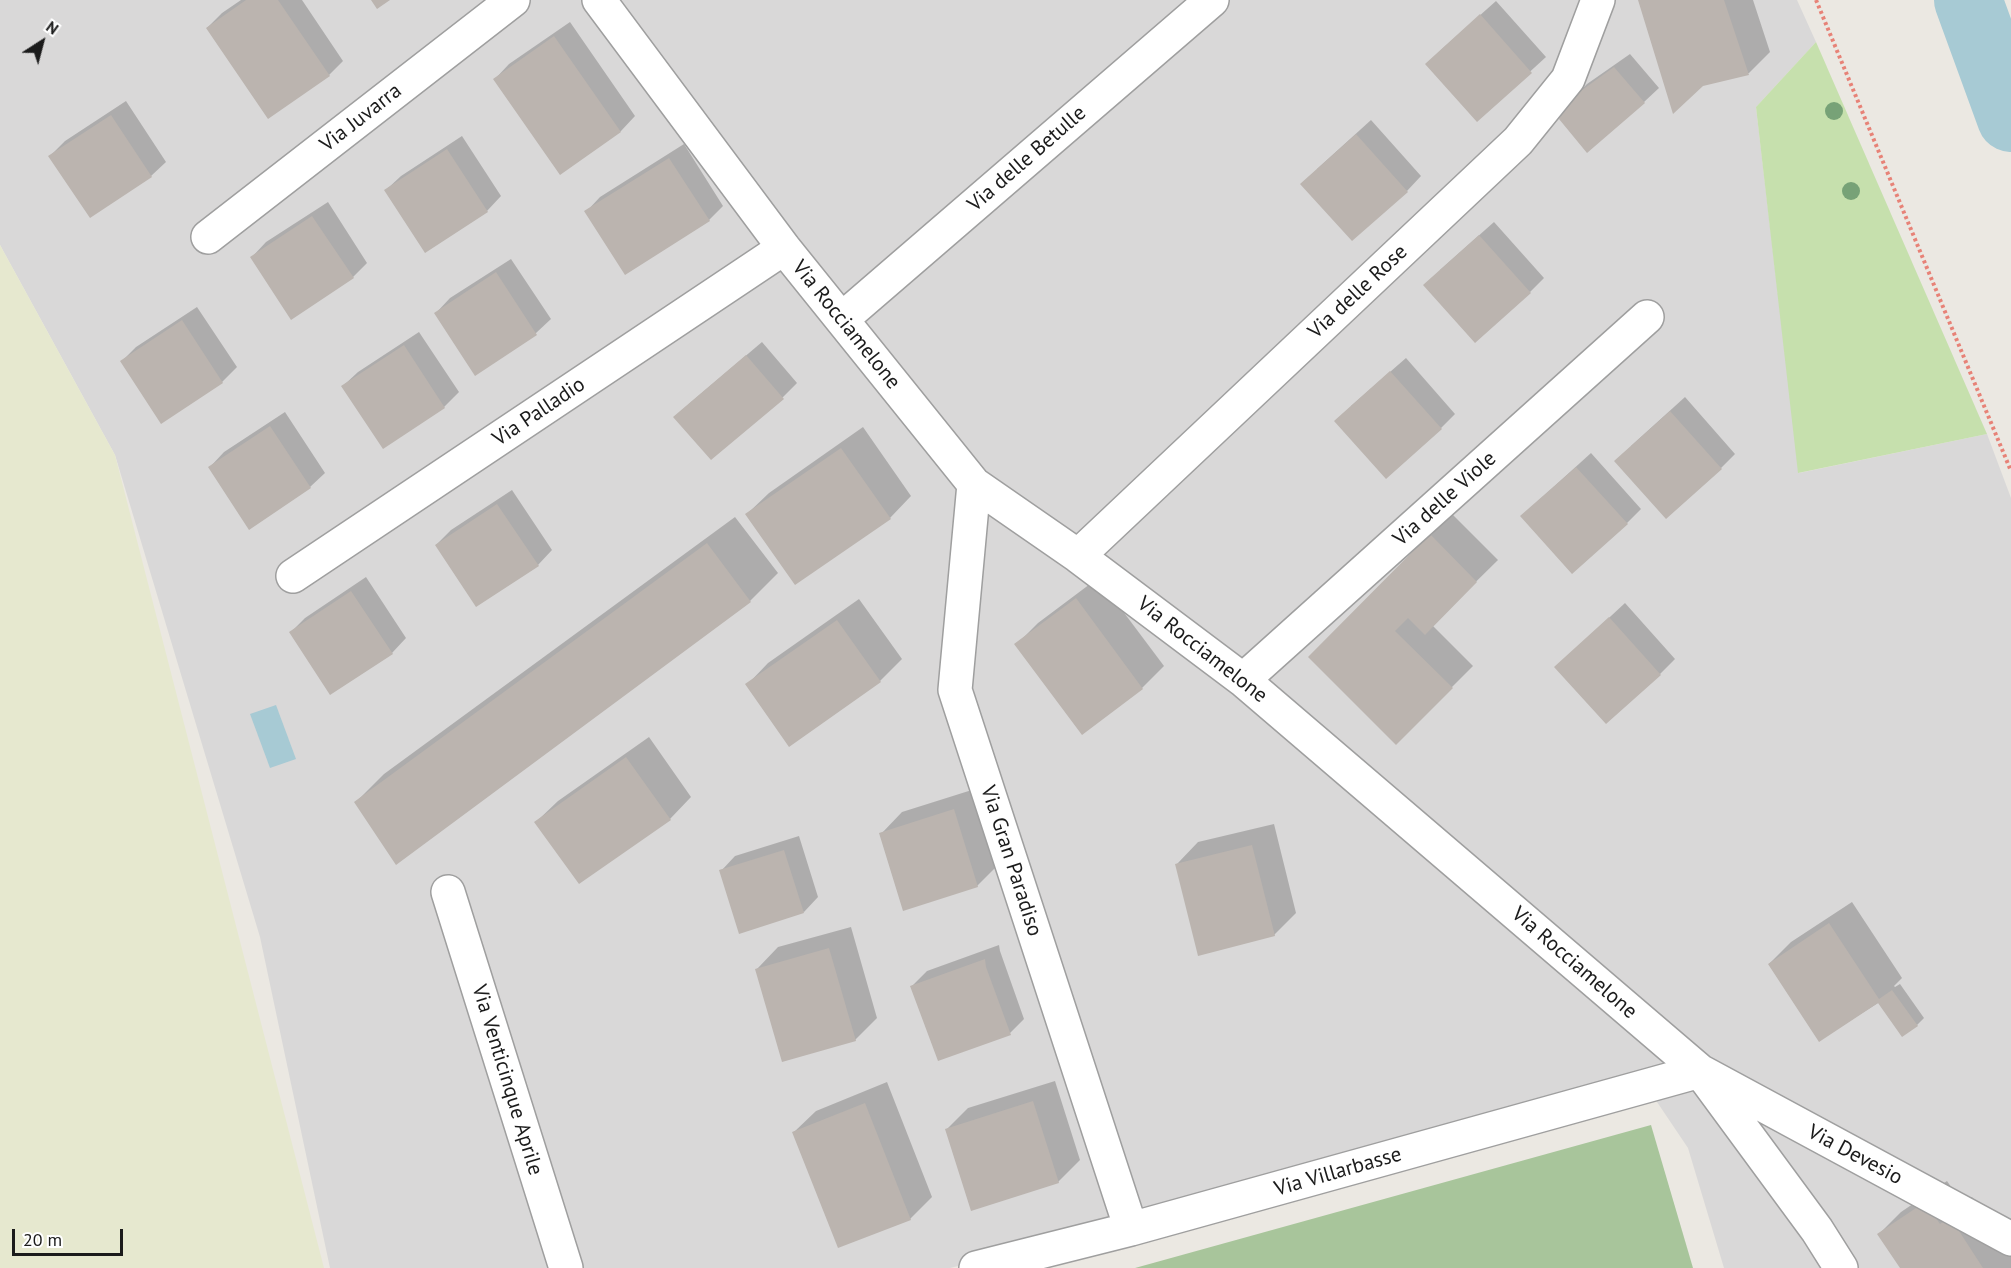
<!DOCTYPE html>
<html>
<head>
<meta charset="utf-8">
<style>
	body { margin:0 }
	#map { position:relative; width:2011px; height:1268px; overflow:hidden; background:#ebe8e2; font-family:"PT Sans",sans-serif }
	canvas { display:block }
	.north { position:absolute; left:12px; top:12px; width:60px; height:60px; -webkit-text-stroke:4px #fff; paint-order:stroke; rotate:36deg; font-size:16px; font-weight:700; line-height:24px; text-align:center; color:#1b1b1b }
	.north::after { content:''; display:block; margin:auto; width:21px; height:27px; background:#1b1b1b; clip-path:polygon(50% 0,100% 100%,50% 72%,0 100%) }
	.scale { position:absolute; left:12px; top:1229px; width:111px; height:27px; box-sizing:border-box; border:3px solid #1b1b1b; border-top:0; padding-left:8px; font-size:18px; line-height:21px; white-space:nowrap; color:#1b1b1b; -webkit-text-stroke:4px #fff; paint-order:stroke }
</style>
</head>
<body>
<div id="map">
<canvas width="2011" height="1268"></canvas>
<div class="north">N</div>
<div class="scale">20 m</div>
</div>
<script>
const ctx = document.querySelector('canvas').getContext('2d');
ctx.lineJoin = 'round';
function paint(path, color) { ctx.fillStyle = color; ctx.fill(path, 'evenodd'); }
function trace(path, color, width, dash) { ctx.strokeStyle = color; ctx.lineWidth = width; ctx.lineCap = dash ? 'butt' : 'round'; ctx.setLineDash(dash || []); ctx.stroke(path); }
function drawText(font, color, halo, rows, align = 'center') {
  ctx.font = font + ' "PT Sans",sans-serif'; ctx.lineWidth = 4.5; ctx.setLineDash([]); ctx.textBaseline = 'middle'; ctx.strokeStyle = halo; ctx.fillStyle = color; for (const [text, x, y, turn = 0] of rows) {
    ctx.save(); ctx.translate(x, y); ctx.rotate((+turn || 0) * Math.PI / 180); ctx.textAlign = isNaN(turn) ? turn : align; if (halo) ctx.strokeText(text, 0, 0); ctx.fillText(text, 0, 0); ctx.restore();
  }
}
paint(new Path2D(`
	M0 0H1797L1816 42 1756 107 1799 473 1987 434 2011 498V1268H1724L1688 1148 1655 1099 950 1268H330L260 937 115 455 0 245Z`), '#d9d8d8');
paint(new Path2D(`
	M0 245 115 455 324 1268H0Z`), '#e6e8cf');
paint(new Path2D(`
	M1816 42 1987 434 1798 473 1756 107Z`), '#c6e0ad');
paint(new Path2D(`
	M1651 1125 1693 1268H1135Z`), '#a8c59b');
paint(new Path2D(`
	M276 705 296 759 270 768 250 714Z`), '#a7cad4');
paint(new Path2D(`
	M241 0H302L343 61 329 75 207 28 222 13Z
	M1640 0H1753L1770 52 1749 73 1702 84Z
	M1496 1 1546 57 1477 120 1441 50Z
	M570 22 635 116 621 131 560 173 495 79 509 64Z
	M1630 54 1659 88 1644 102 1572 99 1587 84Z
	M126 101 166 162 151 176 50 156 65 141Z
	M1371 120 1421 176 1407 191 1317 169Z
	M462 136 501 196 487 211 386 190 401 176Z
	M684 144 723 206 709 220 586 212 600 197Z
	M328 202 367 263 353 277 252 257 266 242Z
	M1494 222 1544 278 1530 292 1440 270Z
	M511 259 551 319 536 333 475 374 436 313 450 298Z
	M197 307 237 367 222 382 162 422 122 361 136 347Z
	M419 332 459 392 444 407 383 447 343 386 358 372Z
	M762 342 797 383 783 397 711 458 675 417 690 403Z
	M1406 358 1455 414 1441 428 1351 406Z
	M1685 397 1735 454 1721 468 1631 446Z
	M285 412 325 473 310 487 210 467 224 452Z
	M863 427 911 496 890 518 747 514 769 493Z
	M1591 453 1641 509 1627 523 1537 502Z
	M512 490 552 550 538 565 436 545 451 530Z
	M1452 514 1498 560 1432 625 1473 666 1396 743 1310 657Z
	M735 517 778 573 750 601 356 802 384 774Z
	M366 577 406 638 392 653 291 632 305 618Z
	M1098 578 1164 666 1142 688 1082 733 1016 645 1038 623Z
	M859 599 902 659 880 681 747 685 768 663Z
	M1625 603 1675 659 1660 674 1556 667Z
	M649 737 691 797 670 819 536 822 558 801Z
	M975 789 999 864 977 886 881 834 902 812Z
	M1274 824 1296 913 1274 935 1177 864 1198 842Z
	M799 836 818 897 804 912 721 871 735 856Z
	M1852 902 1902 978 1894 986 1895 987 1900 984 1924 1018 1917 1025 1886 998 1819 1040 1769 964 1791 942Z
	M851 927 877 1018 855 1040 757 969 778 947Z
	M999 945 1000 951 1024 1019 1010 1033 912 986 927 971Z
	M1055 1081 1080 1160 1058 1182 946 1130 968 1108Z
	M887 1082 932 1197 910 1219 794 1132 816 1111Z
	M1947 1181 1962 1203 1972 1197 2011 1256V1268H1902L1879 1234 1901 1212Z`), '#0003');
trace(new Path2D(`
	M1968 0 2011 118`), '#a7cad4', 68);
paint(new Path2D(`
	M246 0H278L330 76 268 119 206 28Z
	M371 0H390L377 9Z
	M1638 0H1724L1749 75 1703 86 1673 114Z
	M1480 14 1532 73 1477 122 1425 64Z
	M554 36 621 132 560 175 493 79Z
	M1614 67 1645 103 1587 153 1559 119 1571 98Z
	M111 115 152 177 90 218 48 156Z
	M1356 134 1408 192 1352 241 1300 184Z
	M447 149 488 212 425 253 384 190Z
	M669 158 710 221 625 275 584 211Z
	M312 216 354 278 291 320 250 257Z
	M1479 235 1531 293 1475 343 1423 285Z
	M496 272 537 335 475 376 434 313Z
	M182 320 223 383 161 424 120 361Z
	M404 345 445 408 383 449 341 386Z
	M746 355 784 399 711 460 673 417Z
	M1390 371 1442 429 1386 479 1334 421Z
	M1670 411 1722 469 1666 519 1614 461Z
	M270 426 311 488 249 530 208 467Z
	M841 448 891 519 795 585 745 514Z
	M1576 467 1628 524 1572 574 1520 516Z
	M497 504 539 566 476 607 435 545Z
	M1430 534 1477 582 1425 635 1408 618 1395 631 1453 688 1396 745 1308 657Z
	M707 543 751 602 396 865 354 802Z
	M351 591 393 654 330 695 289 632Z
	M1076 598 1143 689 1082 735 1014 644Z
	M1609 617 1661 675 1606 724 1554 667Z
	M837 620 881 682 789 747 745 684Z
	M626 757 671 820 579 884 534 822Z
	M954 809 978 887 903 911 879 833Z
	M1252 845 1275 936 1198 956 1175 864Z
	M784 850 804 913 739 934 719 870Z
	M1829 923 1879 999 1892 990 1918 1026 1902 1037 1878 1003 1819 1042 1768 964Z
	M829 948 856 1041 782 1062 755 969Z
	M985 959 986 967 1011 1035 938 1061 910 986Z
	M1033 1101 1059 1183 971 1211 945 1129Z
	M865 1103 911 1220 838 1248 792 1132Z
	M1925 1202 1940 1224 1950 1217 1983 1268H1900L1877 1234Z`), '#bbb4af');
const minor = new Path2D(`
	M599 0 784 248 974 484 1078 556 1243 680 1700 1071 1817 1230 1841 1268
	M208 237 513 0
	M842 319 1212 0
	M974 484 955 690 1131 1229
	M1078 556 1518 141 1568 79 1598 0
	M293 576 784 248
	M1243 680 1647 317
	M448 892 566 1268
	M976 1268 1131 1229 1700 1071 2011 1239`);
trace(minor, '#9f9f9f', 36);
trace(new Path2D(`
	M1816 0 2011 471`), '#e78277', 4, [3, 3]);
trace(minor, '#fff', 33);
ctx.fillStyle = '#77a277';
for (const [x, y] of [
	[1834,111],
	[1851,191]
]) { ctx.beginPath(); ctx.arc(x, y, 9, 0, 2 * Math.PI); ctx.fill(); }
drawText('21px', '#1b1b1b', '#fff', [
	["Via Juvarra",361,118,-38],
	["Via delle Betulle",1027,159,-41],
	["Via delle Rose",1358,292,-43],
	["Via Rocciamelone",846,325,51],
	["Via Palladio",539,412,-34],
	["Via delle Viole",1445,499,-42],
	["Via Rocciamelone",1202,650,38],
	["Via Gran Paradiso",1011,861,72],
	["Via Rocciamelone",1574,963,41],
	["Via Venticinque Aprile",507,1080,73],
	["Via Devesio",1855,1155,28],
	["Via Villarbasse",1338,1172,-16]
]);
</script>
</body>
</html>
